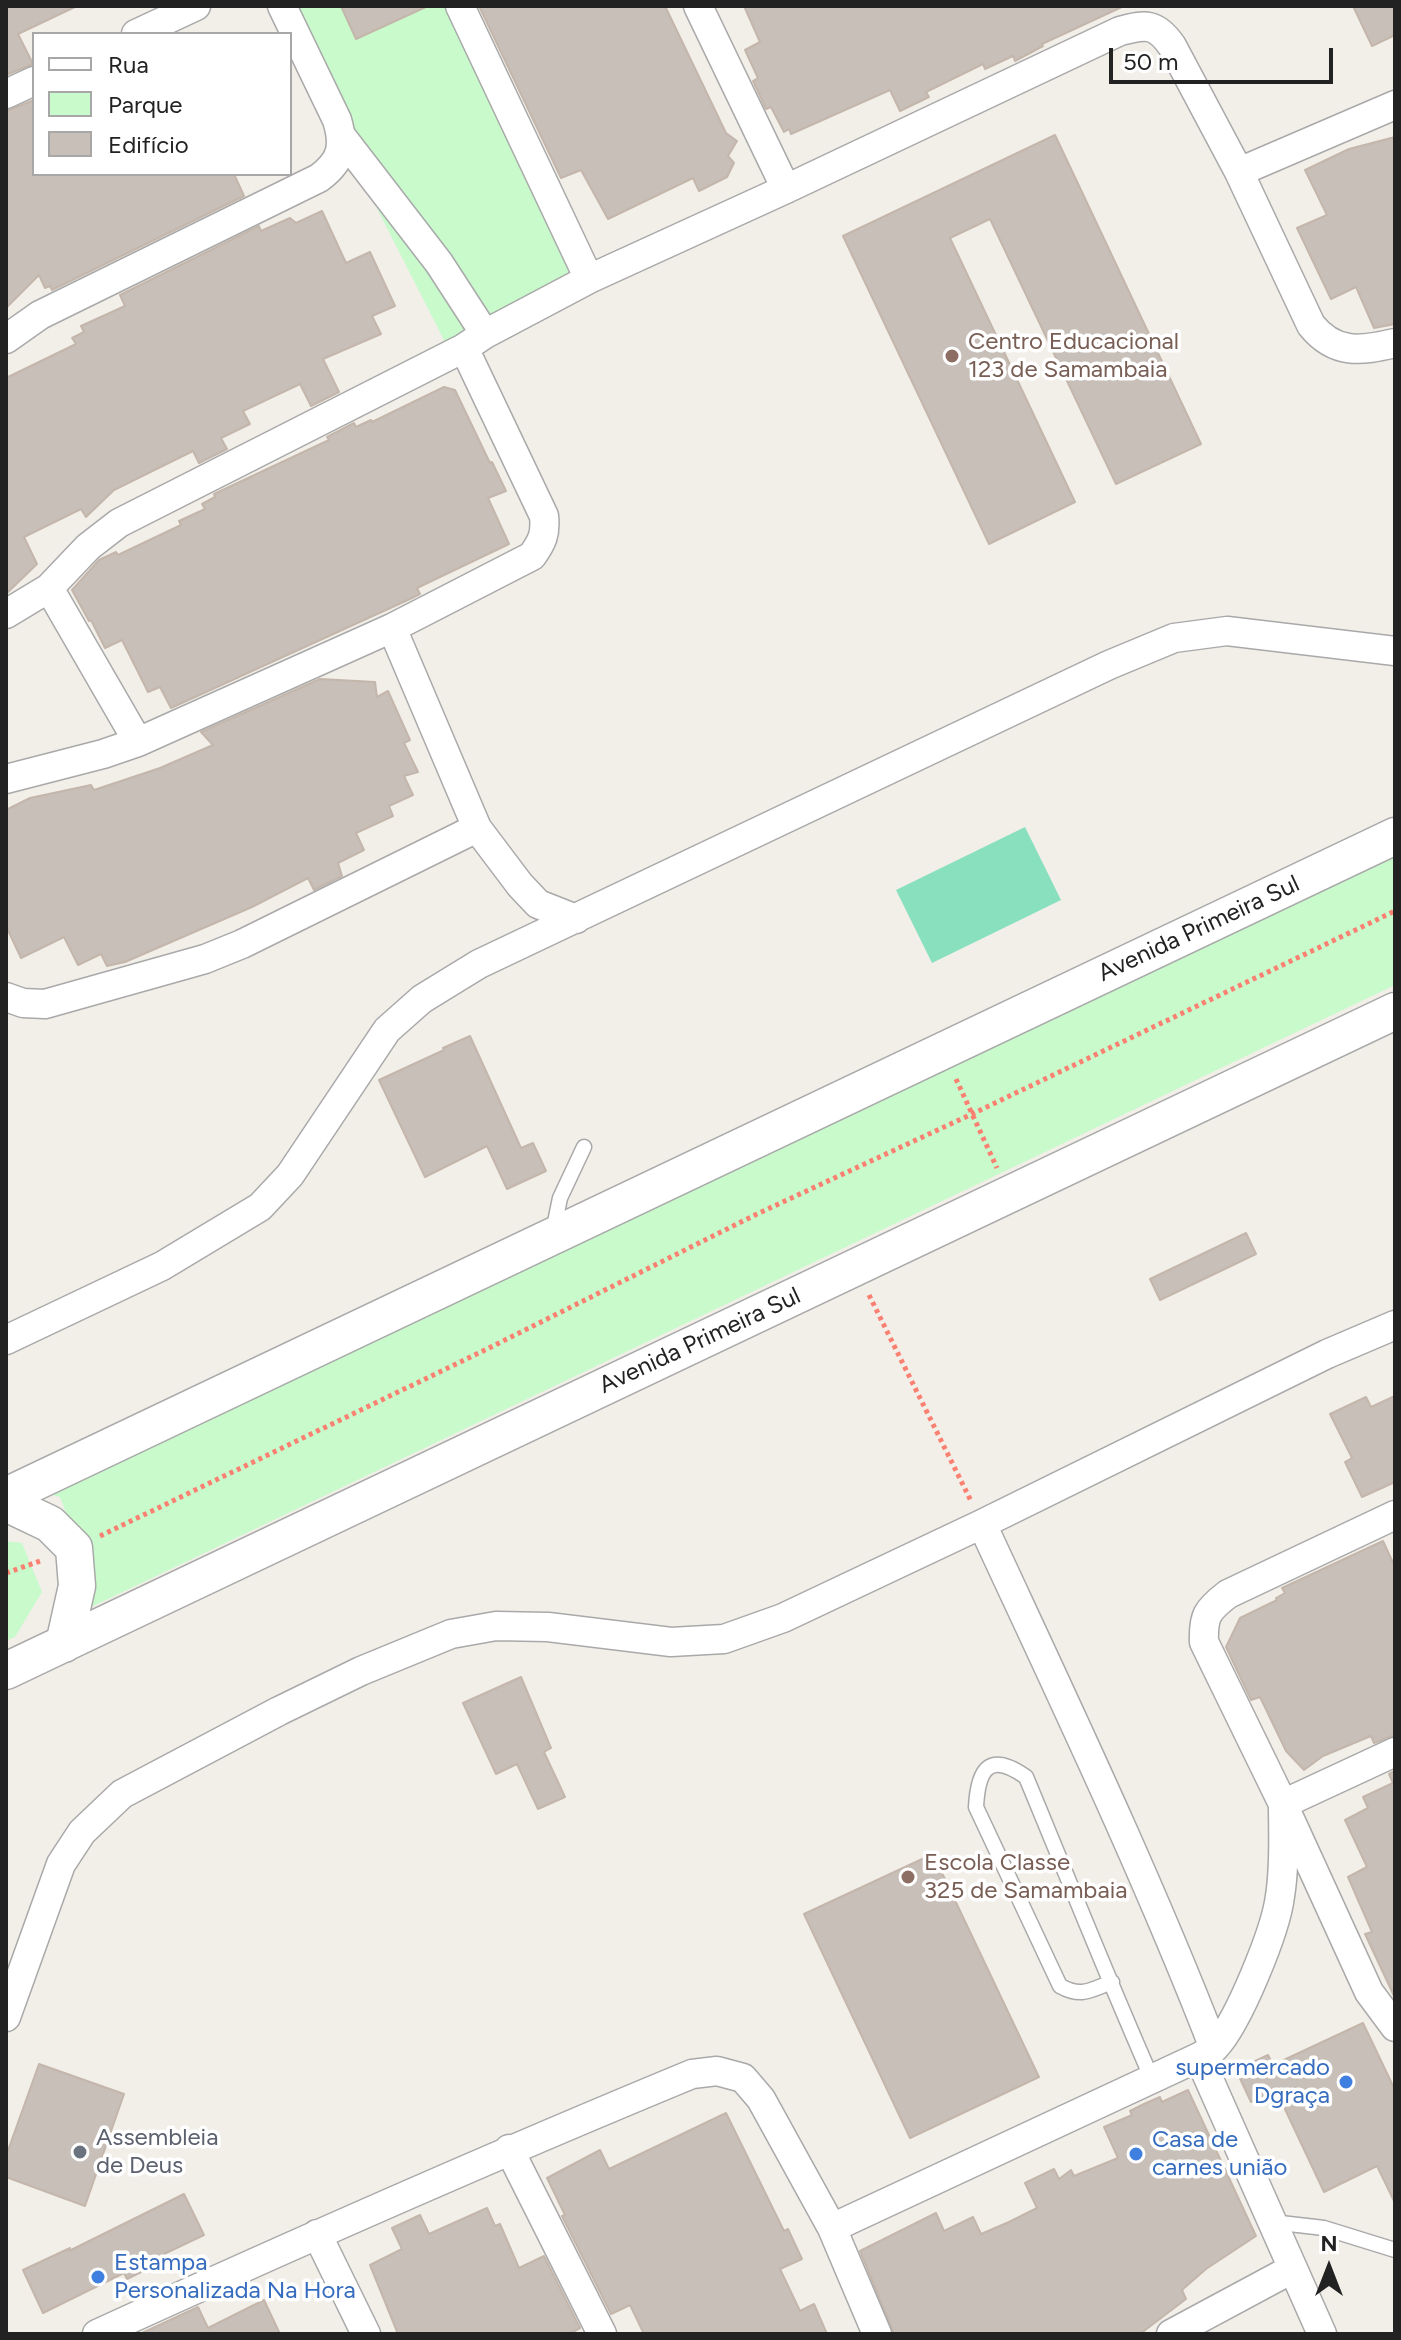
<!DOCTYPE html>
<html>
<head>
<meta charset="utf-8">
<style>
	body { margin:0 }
	#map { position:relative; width:1401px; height:2340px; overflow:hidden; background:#f2efe9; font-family:Figtree,sans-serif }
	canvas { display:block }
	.frame { position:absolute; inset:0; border:8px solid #222; pointer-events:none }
	.legend { position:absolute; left:32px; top:32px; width:260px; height:144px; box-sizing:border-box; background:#fff; border:2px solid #a7a7a7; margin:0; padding:10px 14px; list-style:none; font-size:24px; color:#222 }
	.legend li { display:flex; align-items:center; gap:16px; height:40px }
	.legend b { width:40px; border:2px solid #a7a7a7 }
	.north { position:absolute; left:1289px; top:2228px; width:80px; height:80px; -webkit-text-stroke:6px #fff; paint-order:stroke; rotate:0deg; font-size:22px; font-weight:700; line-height:32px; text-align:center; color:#222 }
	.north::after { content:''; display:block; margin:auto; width:28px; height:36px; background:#222; clip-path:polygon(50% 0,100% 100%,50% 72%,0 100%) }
	.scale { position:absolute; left:1109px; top:48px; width:224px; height:36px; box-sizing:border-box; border:4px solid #222; border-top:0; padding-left:10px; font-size:24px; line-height:28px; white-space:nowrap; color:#222; -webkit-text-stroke:6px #fff; paint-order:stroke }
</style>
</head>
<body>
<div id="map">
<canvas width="1401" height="2340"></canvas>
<div class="frame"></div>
<ul class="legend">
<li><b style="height:10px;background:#fff"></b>Rua</li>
<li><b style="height:22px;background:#c8facc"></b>Parque</li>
<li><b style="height:22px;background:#c7bfb8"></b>Edifício</li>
</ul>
<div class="north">N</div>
<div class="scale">50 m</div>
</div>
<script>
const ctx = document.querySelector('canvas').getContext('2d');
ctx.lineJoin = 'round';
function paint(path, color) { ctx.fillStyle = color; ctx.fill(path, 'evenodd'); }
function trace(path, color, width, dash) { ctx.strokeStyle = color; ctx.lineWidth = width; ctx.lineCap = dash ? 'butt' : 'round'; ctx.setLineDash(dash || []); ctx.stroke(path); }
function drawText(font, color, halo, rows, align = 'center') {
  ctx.font = font + ' Figtree,sans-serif'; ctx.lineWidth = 7; ctx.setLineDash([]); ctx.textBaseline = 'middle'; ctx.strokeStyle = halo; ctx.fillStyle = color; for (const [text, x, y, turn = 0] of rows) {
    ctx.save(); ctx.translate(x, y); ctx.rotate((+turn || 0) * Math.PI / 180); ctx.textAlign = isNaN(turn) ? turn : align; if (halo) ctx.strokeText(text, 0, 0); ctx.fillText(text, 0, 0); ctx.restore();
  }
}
paint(new Path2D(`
	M274 6H449L578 274 447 346Z
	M1395 851V985L85 1610 89 1574 60 1497 33 1490Z
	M6 1541 22 1543 42 1592 15 1637 6 1641Z`), '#c8facc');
paint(new Path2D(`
	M1025 827 1061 900 932 963 896 890Z`), '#88e0be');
const building = new Path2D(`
	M6 6H77L18 34 33 64 6 75Z
	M341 6H428L356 39Z
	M479 6H665L726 133 737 141 728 156 734 163 727 177 699 191 693 178 608 219 581 170 561 178Z
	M744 6H1124L1042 44 1043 46 1015 61 1013 56 985 69 983 64 926 92 929 97 900 111 890 90 791 134 789 129 784 132 771 107 766 109 753 81 758 78 745 50 760 42Z
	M1353 6H1395V35L1372 46Z
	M34 100V174H234L244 196 52 290 50 286 45 288 39 275 6 308V111Z
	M1055 135 1201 444 1116 484 990 219 950 238 1075 502 989 544 843 236Z
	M1395 137V324L1374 328 1356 287 1331 299 1297 228 1327 215 1305 170 1349 149Z
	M322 211 346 263 370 252 395 306 372 316 381 334 323 359 339 392 311 406 300 384 243 411 250 424 221 438 227 449 199 463 193 451 114 490 86 517 81 509 24 537 37 564 6 594V378L76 344 72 338 84 332 81 326 125 306 120 295 259 226 261 231 290 218 296 223Z
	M444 387 455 390 490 463 492 462 506 491 488 498 509 544 417 588 420 594 410 599 171 708 160 687 148 692 122 640 105 648 91 620 89 621 72 590 99 560 116 552 118 555 181 525 179 521 205 509 202 504 215 497 214 494 329 440 327 437 354 423 356 427 371 420 372 422Z
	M320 679 375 682 377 697 388 691 410 740 404 743 418 772 404 776 413 795 389 806 393 816 356 833 364 850 338 863 342 876 314 890 308 878 252 907 125 962 107 966 101 954 78 965 64 937 21 958 6 926V810L30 798 91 785 94 790 160 768 213 745 201 732Z
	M470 1036 521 1148 533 1143 546 1171 507 1189 487 1146 425 1177 379 1080 444 1050 443 1048Z
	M1246 1233 1256 1254 1160 1300 1150 1279Z
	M1395 1396V1482L1362 1497 1345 1462 1352 1458 1330 1414 1366 1397 1371 1407Z
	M1383 1541 1395 1567V1735L1374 1743 1371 1736 1323 1756 1304 1770 1286 1751 1260 1697 1251 1700 1226 1647 1240 1618 1277 1600 1276 1598 1285 1593 1282 1588Z
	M521 1677 551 1748 544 1752 565 1797 538 1809 517 1764 496 1774 463 1703Z
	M1395 1771V1998L1365 1934 1372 1932 1348 1877 1367 1867 1345 1820 1368 1808 1363 1797 1393 1783 1389 1774Z
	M933 1854 1039 2077 910 2138 804 1914Z
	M1363 2023 1395 2090V2203L1377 2166 1324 2192 1276 2090 1251 2102 1236 2070 1268 2055 1273 2065Z
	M39 2064 124 2094 85 2206 6 2177V2156Z
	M1188 2090 1256 2236 1206 2269 1182 2290 1186 2299 1140 2334H894L860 2251 936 2213 944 2231 973 2217 981 2234 1009 2222 1037 2208 1025 2183 1054 2169 1059 2179 1071 2170 1074 2176 1118 2158 1104 2127 1132 2115 1130 2111 1144 2104 1160 2097 1162 2102Z
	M726 2113 784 2231 788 2229 802 2259 780 2269 800 2311 814 2304 827 2334H644L630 2305 611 2314 562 2216 565 2215 547 2178 600 2150 609 2169Z
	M184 2194 204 2235 164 2254 167 2259 127 2279 124 2273 43 2313 23 2270 70 2248 69 2251Z
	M487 2208 495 2226 500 2224 519 2268 544 2256 580 2328 569 2334H398L370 2265 402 2249 392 2228 420 2215 429 2234Z
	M264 2300 280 2334H140L198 2307 208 2328Z`);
paint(building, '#c7bfb8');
trace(building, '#c4b6ab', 2);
const service = new Path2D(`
	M553 1232 560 1198 584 1147
	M1112 1982C1090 1990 1082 1998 1060 1986L976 1807C978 1769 989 1751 1026 1777 1068 1878 1108 1979 1152 2079
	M1272 2222 1324 2228 1395 2250`);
const minor = new Path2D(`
	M460 6 589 279
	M698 6 786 189
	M136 34 196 6
	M6 94 34 81
	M342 137 439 263 485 334
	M1239 172 1395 105
	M6 339 40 315 319 178C342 161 345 146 337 120L282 6
	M49 588 138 742
	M6 614 49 588 88 547 119 523 464 348 485 334 589 279 786 189 1120 31C1146 24 1156 23 1172 46L1239 172 1311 325C1335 355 1361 351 1395 343
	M392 628 477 828 520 885 538 904 576 919
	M6 779 103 754 138 742 392 628 532 556C542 542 546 534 544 516L464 348
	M6 997 23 1003 45 1004 205 959 242 944 477 828
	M6 1340 162 1266 260 1207 290 1175 387 1030 422 999 479 964 1109 665 1174 638 1227 631 1395 651
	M1395 1515 1228 1594C1207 1610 1203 1616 1204 1642L1283 1804 1369 1992 1395 2027
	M982 1524C1062 1697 1145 1870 1214 2048
	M6 2017 61 1864 82 1832 122 1794 279 1711 361 1671 451 1634 496 1626 548 1627 671 1642 724 1639 783 1618 982 1524 1327 1354 1395 1325
	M1199 2057 1322 2334
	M509 2149 602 2334
	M832 2228 1199 2057C1204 2054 1211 2051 1215 2047 1238 2023 1276 1930 1280 1896 1285 1865 1283 1835 1283 1804L1395 1752
	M317 2234 366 2334
	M97 2334C294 2244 491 2157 692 2074L717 2071 743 2078 761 2099 832 2228 877 2334
	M1171 2334 1292 2269`);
const tertiary = new Path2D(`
	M6 1496 1395 836
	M6 1503 50 1524 74 1548 77 1586 64 1644
	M6 1671 1395 1011`);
trace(service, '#a9a9a9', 17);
trace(minor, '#a9a9a9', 31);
trace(tertiary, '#a9a9a9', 39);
trace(new Path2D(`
	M956 1079 997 1168
	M869 1295 971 1501
	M100 1536 483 1351 757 1214 972 1114 1395 911
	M6 1573 43 1560`), '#fa8072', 5, [4, 4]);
trace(service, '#fff', 14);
trace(minor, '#fff', 28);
trace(tertiary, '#fff', 36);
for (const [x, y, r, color] of [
	[952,356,8,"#8d6e63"],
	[908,1877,8,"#8d6e63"],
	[1346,2082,8,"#3f7fe0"],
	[80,2152,8,"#6b7280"],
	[1136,2154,8,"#3f7fe0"],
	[98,2277,8,"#3f7fe0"]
]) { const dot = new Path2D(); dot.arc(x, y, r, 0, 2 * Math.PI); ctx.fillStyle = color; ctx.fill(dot); trace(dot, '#fff', 3); }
drawText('24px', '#785e54', '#fff', [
	["Centro Educacional",968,342],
	["123 de Samambaia",968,370],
	["Escola Classe",924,1863],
	["325 de Samambaia",924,1891]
], 'left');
drawText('24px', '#222', '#fff', [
	["Avenida Primeira Sul",1199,929,-25],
	["Avenida Primeira Sul",700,1341,-25]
]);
drawText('24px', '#366cbe', '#fff', [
	["supermercado",1330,2068,"right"],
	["Dgraça",1330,2096,"right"],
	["Casa de",1152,2140],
	["carnes união",1152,2168],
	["Estampa",114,2263],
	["Personalizada Na Hora",114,2291]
], 'left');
drawText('24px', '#5b616d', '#fff', [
	["Assembleia",96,2138],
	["de Deus",96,2166]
], 'left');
</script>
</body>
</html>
